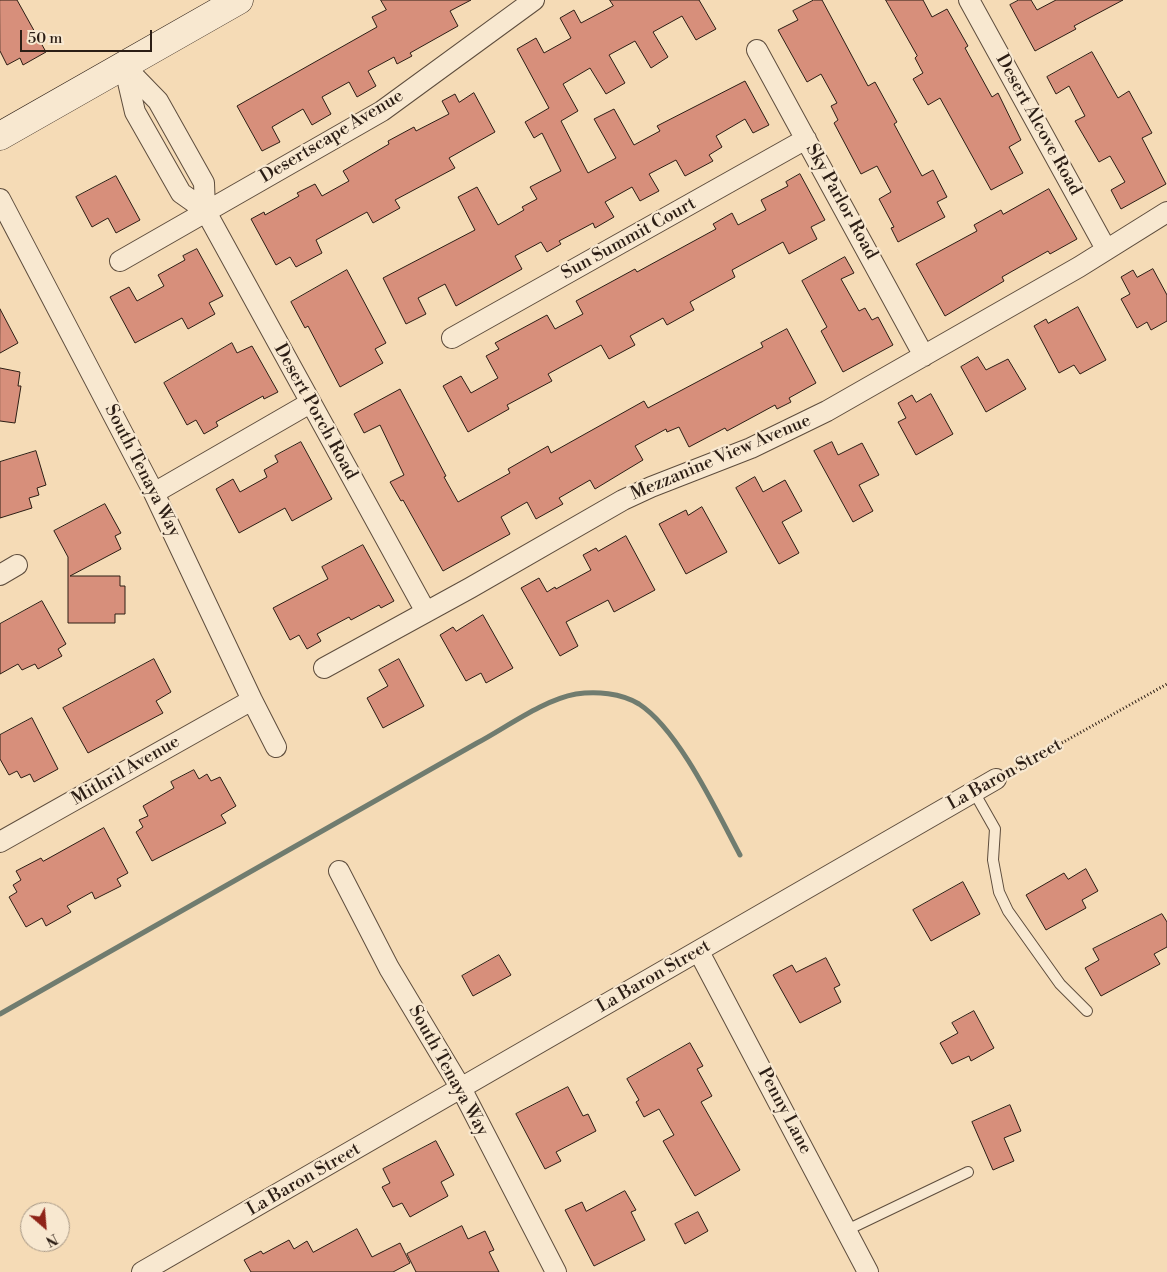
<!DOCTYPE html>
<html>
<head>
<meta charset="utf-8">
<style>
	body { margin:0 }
	#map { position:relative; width:1167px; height:1272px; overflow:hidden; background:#f5dbb6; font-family:"Libre Bodoni",serif }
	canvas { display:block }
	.north { position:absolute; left:20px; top:1202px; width:50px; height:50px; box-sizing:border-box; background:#f8e8d0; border:1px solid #a69785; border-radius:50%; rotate:153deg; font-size:14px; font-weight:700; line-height:20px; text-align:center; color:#2c1e15 }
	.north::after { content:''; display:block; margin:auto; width:18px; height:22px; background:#8f2418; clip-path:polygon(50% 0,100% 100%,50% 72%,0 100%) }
	.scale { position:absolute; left:20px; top:30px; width:132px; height:22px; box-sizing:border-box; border:2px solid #2c1e15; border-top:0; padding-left:6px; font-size:15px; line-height:18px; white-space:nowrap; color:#2c1e15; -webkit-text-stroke:4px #f8e8d0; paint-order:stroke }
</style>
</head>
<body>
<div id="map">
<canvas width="1167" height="1272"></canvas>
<div class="north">N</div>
<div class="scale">50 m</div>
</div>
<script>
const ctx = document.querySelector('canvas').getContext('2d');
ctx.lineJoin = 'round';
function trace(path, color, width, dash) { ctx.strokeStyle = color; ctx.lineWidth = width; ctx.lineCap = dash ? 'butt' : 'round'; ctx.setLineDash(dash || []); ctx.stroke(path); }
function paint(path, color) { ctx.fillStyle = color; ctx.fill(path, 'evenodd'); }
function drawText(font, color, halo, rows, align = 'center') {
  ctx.font = font + ' "Libre Bodoni",serif'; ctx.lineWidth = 4.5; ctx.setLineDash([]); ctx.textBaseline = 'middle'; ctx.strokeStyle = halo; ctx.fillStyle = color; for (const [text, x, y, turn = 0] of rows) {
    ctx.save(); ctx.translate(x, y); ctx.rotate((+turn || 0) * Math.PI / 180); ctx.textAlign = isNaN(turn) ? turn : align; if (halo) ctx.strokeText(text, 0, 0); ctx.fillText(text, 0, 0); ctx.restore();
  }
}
trace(new Path2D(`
	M0 1014 477 743C507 727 543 700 576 694 596 691 621 693 639 704 679 730 717 812 740 855`), '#707c6f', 5);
const building = new Path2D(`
	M0 0H17L46 52 23 65 20 58 7 65 0 51Z
	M381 0H471L450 11 458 26 410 53 412 56 397 64 394 57 368 71 376 86 357 97 349 82 322 97 331 114 312 125 303 109 272 127 280 142 262 151 237 106 377 27 372 17 386 10Z
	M610 0H699L716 29 696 40 682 16 653 32 668 57 651 68 635 41 609 55 625 83 606 94 590 68 563 84 578 111 561 121 588 173 616 158 594 119 614 109 634 145 660 131 657 126 745 81 769 125 753 133 745 119 716 136 722 147 709 155 713 161 685 176 676 160 649 174 659 191 640 201 632 187 605 202 614 217 595 228 593 223 559 241 561 244 547 252 541 242 515 256 522 269 456 306 445 284 418 298 426 314 406 324 383 278 475 230 458 197 477 187 498 225 524 210 522 207 537 199 530 187 561 171 542 133 534 138 525 122 549 108 517 49 536 38 544 53 571 38 560 18 574 10 581 23 613 6Z
	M814 0H822L868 86 875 82 897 122 894 124 922 176 933 170 947 197 937 202 945 217 898 242 891 228 894 227 879 199 891 192 877 166 861 174 834 123 838 120 831 106 837 103 821 74 807 82 778 30 798 20 793 11Z
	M886 0H923L932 17 947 9 968 46 965 48 992 97 998 93 1021 140 1009 147 1023 173 991 190 940 98 928 105 913 79 923 73 915 58 917 56Z
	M1019 0H1031L1037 10 1056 0H1123L1074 26 1076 29 1035 51 1010 5Z
	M1092 52 1118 98 1129 91 1152 133 1142 138 1166 184 1121 209 1111 190 1125 182 1110 156 1099 162 1075 121 1085 116 1069 86 1056 94 1047 77Z
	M474 93 495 132 449 158 455 168 395 200 400 208 373 223 367 212 316 240 322 253 296 267 290 257 276 265 251 219 264 212 265 215 299 196 297 193 315 184 322 196 349 181 343 171 389 144 388 141 414 127 416 131 449 114 442 101 455 94 459 102Z
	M800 174 825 220 811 227 817 239 789 254 783 242 732 270 735 277 690 302 694 310 667 325 663 318 630 336 635 345 609 359 601 345 548 374 552 381 507 405 509 409 468 432 443 386 461 376 471 393 498 378 486 356 499 349 495 343 547 315 555 329 583 314 576 301 635 269 637 272 716 229 713 224 732 213 738 225 766 210 761 200 788 186 786 182Z
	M116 176 140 220 116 233 108 218 92 227 76 197Z
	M1049 189 1077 239 1050 254 1048 251 1002 277 1004 281 945 316 916 264 977 231 974 225 1001 210 1003 214Z
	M197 249 223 296 209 303 215 314 188 329 182 318 135 343 110 297 129 287 137 301 164 286 158 275 185 260 183 256Z
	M845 257 854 273 841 279 859 311 865 308 872 320 878 317 893 345 843 372 821 331 827 327 802 281Z
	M1153 269 1167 295V321L1151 330 1147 322 1137 328 1121 299 1130 294 1121 277 1133 270 1137 277Z
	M347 270 386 343 375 349 383 363 340 387 308 326 305 328 291 302Z
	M1078 307 1106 360 1080 374 1074 365 1059 373 1034 326 1046 319 1048 323Z
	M0 309 18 343 0 353Z
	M787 329 816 383 789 398 791 402 777 409 775 405 727 431 725 428 689 447 679 427 667 432 666 429 635 446 643 460 595 489 590 480 559 498 563 504 536 519 527 502 501 517 510 534 443 571 403 500 401 501 390 482 404 475 380 425 364 433 354 414 400 389 446 476 444 477 458 502 510 473 508 469 548 446 551 453 644 401 648 408 763 347 761 343Z
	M232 343 237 353 252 346 278 392 264 399 263 396 216 422 218 426 204 434 196 420 187 425 164 383Z
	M978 357 986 370 1008 359 1026 389 986 412 961 367Z
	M0 368 20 372 18 386H21L15 423 0 421Z
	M931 394 953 434 916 455 898 422 906 418 898 403 912 395 916 402Z
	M301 442 332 499 292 521 285 508 239 533 216 489 233 479 240 492 267 477 264 470 278 462 275 456Z
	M832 442 838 455 862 443 879 475 859 485 873 511 853 522 814 451Z
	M36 451 46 485 37 488 39 495 29 498 32 508 0 518V462Z
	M755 477 763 492 785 480 802 511 782 522 799 553 779 564 736 488Z
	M105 504 121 533 115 536 121 549 70 576H120V586H125V614H115V623H68V557L54 531Z
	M702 507 727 552 686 574 659 524 686 510 688 515Z
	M626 536 655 590 614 612 608 600 566 622 578 646 560 656 521 588 539 578 547 592 555 587 556 589 591 570 583 555 596 548 598 551Z
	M363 545 394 601 381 608 379 605 351 620 349 617 317 634 321 641 307 649 299 635 290 640 273 608 328 579 322 567Z
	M42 601 66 644 58 649 62 656 38 669 35 664 22 670 18 664 0 674V624Z
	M483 615 513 668 486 683 481 673 466 681 440 635 453 627 456 631Z
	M154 659 171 692 156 701 163 713 88 753 63 708Z
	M399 659 424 706 383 728 367 698 388 686 379 670Z
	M32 718 58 769 34 782 30 774 21 778 17 771 9 775 0 759V735Z
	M194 770 199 779 207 774 211 781 220 777 236 806 221 815 226 823 152 861 136 832 143 827 139 820 148 816 143 806 174 788 171 782Z
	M104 828 128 873 117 879 121 886 95 899 92 892 67 906 71 912 46 926 42 918 26 927 9 897 17 892 13 885 21 880 16 871 41 858 43 861Z
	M1086 869 1098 891 1082 900 1086 908 1046 930 1026 895 1064 873 1068 879Z
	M963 882 980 914 931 941 913 910Z
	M1162 914 1167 922V947L1154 954 1160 964 1101 996 1085 968 1099 960 1093 949Z
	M499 955 511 975 473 996 462 976Z
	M826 958 840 985 834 988 841 1002 800 1023 773 975 792 965 796 972Z
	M974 1011 994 1048 971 1061 969 1056 952 1064 940 1043 958 1033 952 1023Z
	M690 1043 703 1066 697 1069 712 1096 701 1102 740 1170 695 1196 663 1141 674 1135 659 1109 644 1117 636 1102 639 1100 627 1079Z
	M568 1087 583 1116 588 1114 596 1131 556 1152 561 1161 545 1169 516 1114Z
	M1010 1105 1021 1131 1004 1138 1014 1161 993 1170 972 1122Z
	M436 1141 454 1175 441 1182 448 1196 410 1217 402 1203 393 1207 382 1187 390 1183 383 1169Z
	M625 1191 636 1210 631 1212 645 1240 594 1266 565 1210 582 1202 586 1211Z
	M698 1212 708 1231 685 1244 675 1224Z
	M462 1226 468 1239 485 1231 494 1250 489 1252 499 1272H416L407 1254Z
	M357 1229 372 1257 400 1243 410 1263 393 1272H251L244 1260 261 1251 263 1254 289 1240 294 1249 307 1241 313 1252Z`);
paint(building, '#d78f7b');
trace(building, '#2c1e15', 1);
const lane = new Path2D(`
	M974 792 995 829 993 860 999 892 1008 911 1060 984 1087 1011
	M847 1230 968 1172`);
const street = new Path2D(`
	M969 0 1106 249
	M757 50 924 356
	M124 65 135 112 181 193 205 210 426 612
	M124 66 158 101 204 183 205 210
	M0 199 154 493 252 700 276 747
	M120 261 382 111 534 0
	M452 338 806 139
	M154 493 310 403
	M0 575 17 565
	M324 668 470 588 623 500 651 487 751 448 827 411 1079 267 1167 212
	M0 842 252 700
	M339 871 389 968 462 1090 556 1272
	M699 952 868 1272
	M142 1272 996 779`);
const secondary = new Path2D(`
	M0 136 239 0`);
trace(lane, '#5e4d3d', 12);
trace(street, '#5e4d3d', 22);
trace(secondary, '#2c1e15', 29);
trace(new Path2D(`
	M1010 772 1167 684`), '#2c1e15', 3, [1, 2.5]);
trace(lane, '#f8e8d0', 10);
trace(street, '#f8e8d0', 20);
trace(secondary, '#f8e8d0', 28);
drawText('18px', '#2c1e15', '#f8e8d0', [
	["Desert Alcove Road",1038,125,61],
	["Desertscape Avenue",332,137,-31],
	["Sky Parlor Road",841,202,61],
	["Sun Summit Court",629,239,-29],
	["Desert Porch Road",315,412,61],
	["Mezzanine View Avenue",721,458,-23],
	["South Tenaya Way",142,471,63],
	["Mithril Avenue",126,771,-30],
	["La Baron Street",1005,775,-29],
	["La Baron Street",654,977,-30],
	["South Tenaya Way",448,1071,61],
	["Penny Lane",784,1111,62],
	["La Baron Street",304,1180,-30]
]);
</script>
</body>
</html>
